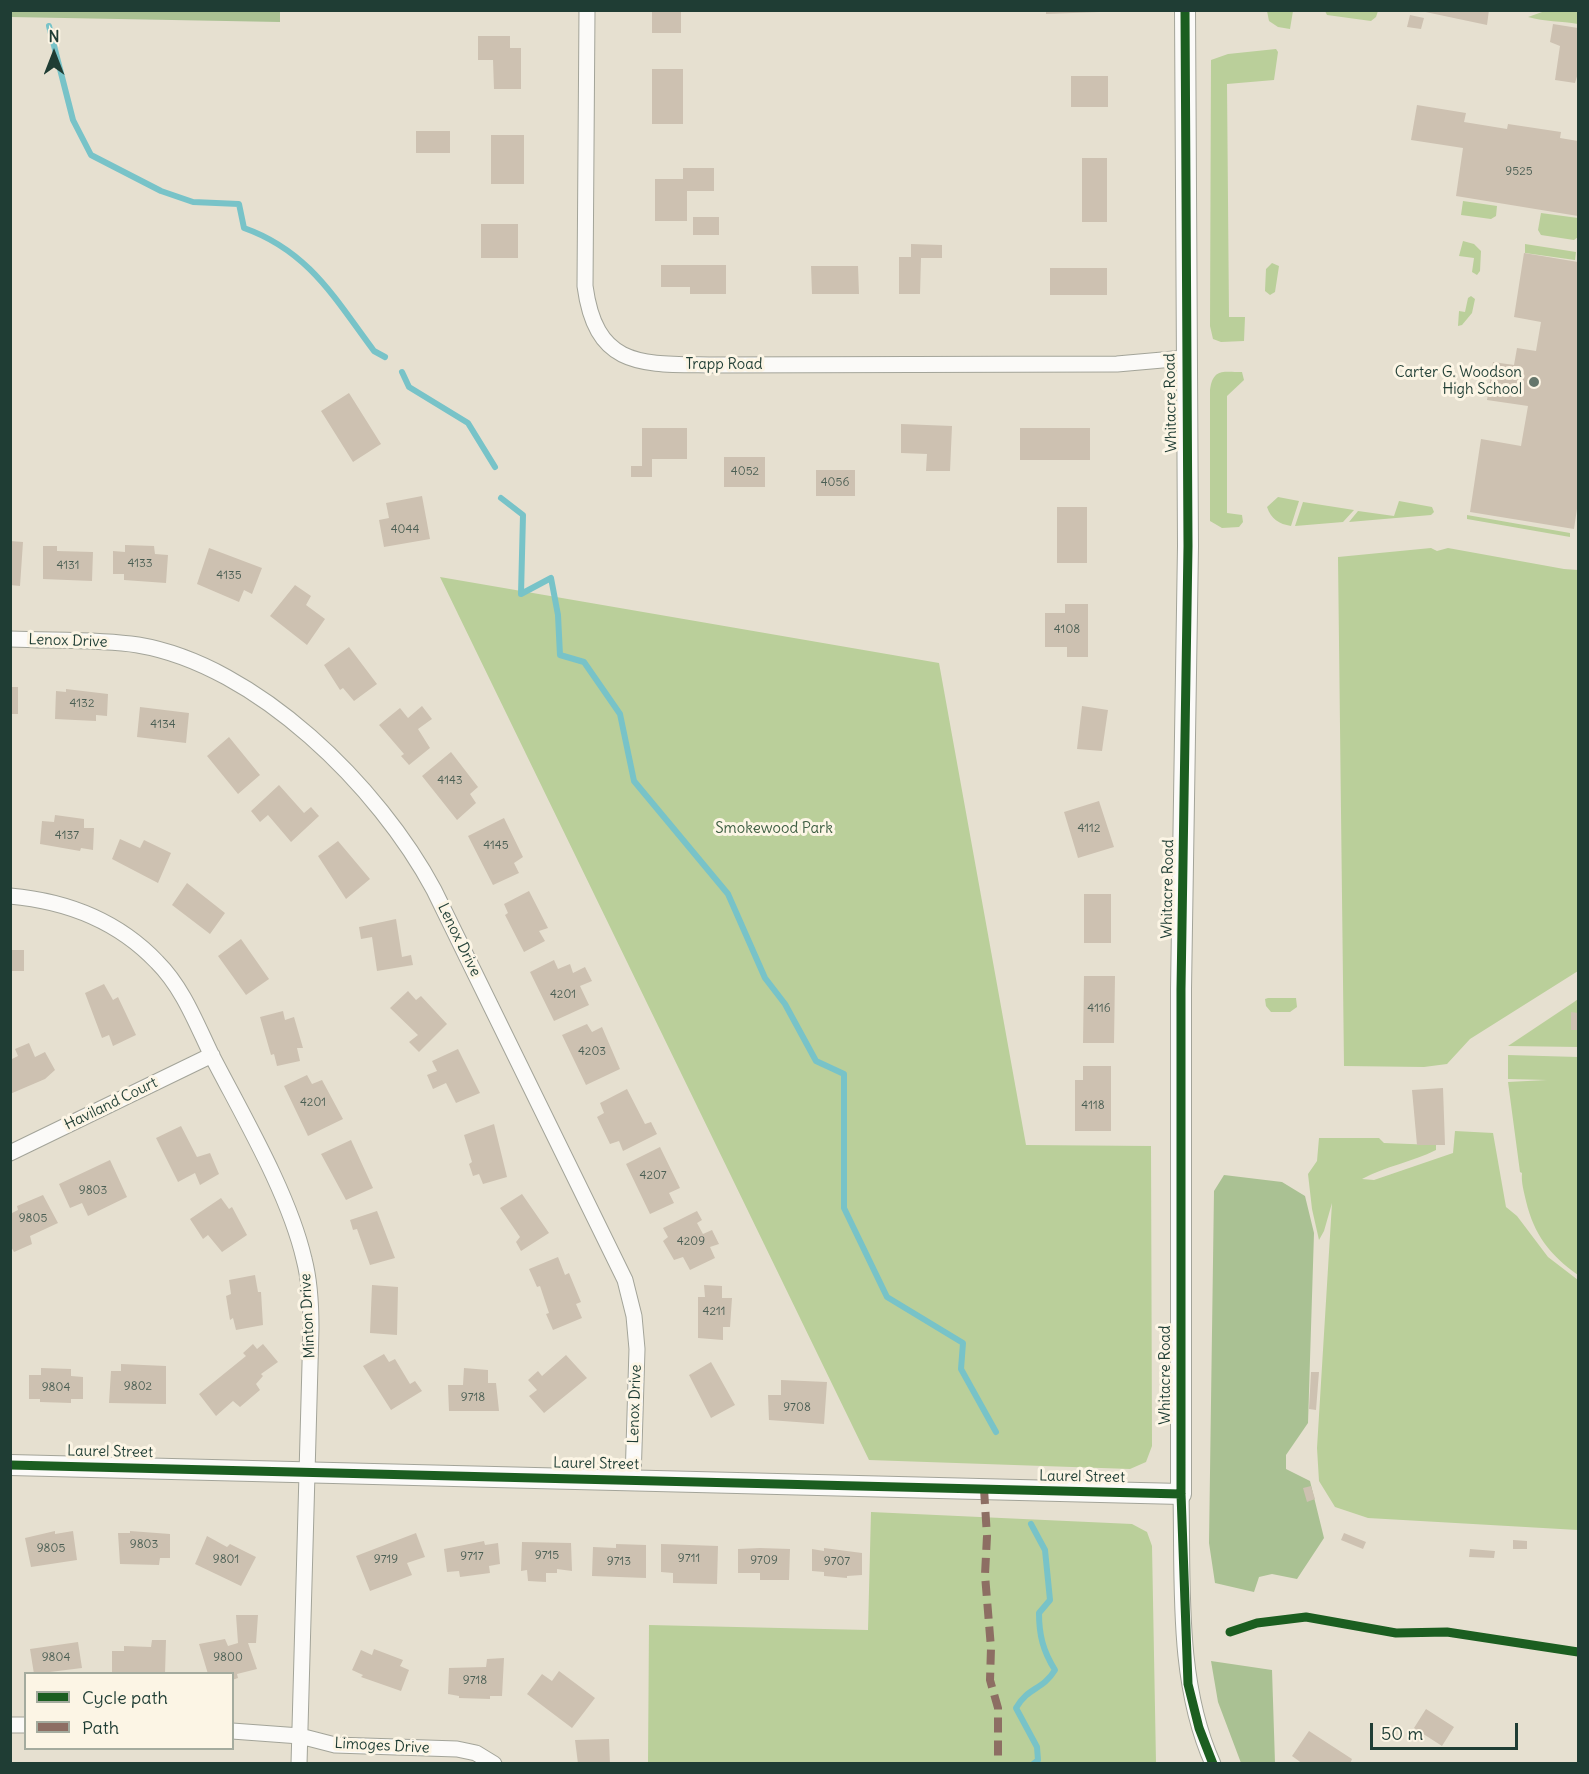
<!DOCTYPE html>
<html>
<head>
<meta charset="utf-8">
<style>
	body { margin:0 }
	#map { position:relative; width:1589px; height:1774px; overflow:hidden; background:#e6e0d0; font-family:Delius,sans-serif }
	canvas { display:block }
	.frame { position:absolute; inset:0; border:12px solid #1f3d34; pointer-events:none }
	.legend { position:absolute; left:24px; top:1672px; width:210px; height:78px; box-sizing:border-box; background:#fcf5e5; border:2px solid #a4ab9e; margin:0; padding:8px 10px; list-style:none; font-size:18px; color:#1f3d34 }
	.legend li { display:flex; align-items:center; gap:12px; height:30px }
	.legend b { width:30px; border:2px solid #a4ab9e }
	.north { position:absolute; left:24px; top:24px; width:60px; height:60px; -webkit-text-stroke:4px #fcf5e5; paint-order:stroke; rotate:0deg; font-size:16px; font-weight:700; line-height:24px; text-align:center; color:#1f3d34 }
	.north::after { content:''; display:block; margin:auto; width:21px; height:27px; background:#1f3d34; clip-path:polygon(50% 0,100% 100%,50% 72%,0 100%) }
	.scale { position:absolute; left:1370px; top:1723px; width:148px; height:27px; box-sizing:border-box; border:3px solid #1f3d34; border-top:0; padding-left:8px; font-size:18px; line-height:21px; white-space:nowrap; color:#1f3d34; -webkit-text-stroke:4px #fcf5e5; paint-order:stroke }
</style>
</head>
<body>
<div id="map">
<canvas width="1589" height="1774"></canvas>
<div class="frame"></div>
<ul class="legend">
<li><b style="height:8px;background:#1b5e20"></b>Cycle path</li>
<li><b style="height:8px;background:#8d6e63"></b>Path</li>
</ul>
<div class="north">N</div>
<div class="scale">50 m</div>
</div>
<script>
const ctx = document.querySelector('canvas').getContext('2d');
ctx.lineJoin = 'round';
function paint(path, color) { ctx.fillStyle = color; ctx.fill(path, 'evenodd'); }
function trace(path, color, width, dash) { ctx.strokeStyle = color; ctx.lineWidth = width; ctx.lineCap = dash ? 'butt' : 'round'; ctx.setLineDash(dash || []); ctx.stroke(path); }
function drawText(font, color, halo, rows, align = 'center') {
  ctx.font = font + ' Delius,sans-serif'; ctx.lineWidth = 6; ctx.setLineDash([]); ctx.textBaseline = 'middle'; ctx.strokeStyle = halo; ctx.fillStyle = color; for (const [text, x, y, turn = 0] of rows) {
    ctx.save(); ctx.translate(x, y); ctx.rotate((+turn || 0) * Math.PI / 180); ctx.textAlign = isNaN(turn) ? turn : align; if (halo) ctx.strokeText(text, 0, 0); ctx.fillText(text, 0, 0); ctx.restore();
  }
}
paint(new Path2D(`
	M1267 11H1293L1290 29 1278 27 1269 21Z
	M1325 11H1378L1376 17 1371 21 1327 15Z
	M1545 11H1578V24C1561 21 1545 22 1528 17Z
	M1276 49 1278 52 1274 80 1227 84 1229 317H1245L1244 341 1221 342 1213 339 1210 326 1211 60 1228 54Z
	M1463 201 1497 206 1496 216 1491 219 1461 215Z
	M1541 213 1578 218V237L1574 240 1541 235 1538 230Z
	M1463 241 1474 244 1481 251 1480 271 1477 275 1472 272 1474 258 1459 256Z
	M1525 244 1576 252 1575 260 1525 253Z
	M1272 263 1279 266 1275 292 1270 295 1265 291 1266 269Z
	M1471 296 1475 299 1472 313 1462 325 1458 326 1459 311 1465 312 1468 298Z
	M1242 372 1244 380 1227 396V513L1242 515 1243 522 1239 527 1222 528 1210 521V390C1213 368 1223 372 1242 372Z
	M1278 497 1299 501 1291 526C1279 524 1271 519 1267 507Z
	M1399 501 1432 507 1434 512 1431 515 1349 522 1358 511 1394 516Z
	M1303 502 1354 510 1343 522 1295 526Z
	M1467 515 1570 533V537L1467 519Z
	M1431 548 1437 551 1448 548 1564 569 1578 570V971L1470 1039 1447 1064 1424 1067 1344 1066 1338 557Z
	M440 577 939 663 1026 1145 1151 1146 1152 1446 1146 1462 1130 1469 869 1460Z
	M1268 998H1296L1297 1007 1290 1012H1271L1266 1006 1265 999Z
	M1578 999V1047L1508 1046 1574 1002Z
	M1508 1055 1578 1057V1275C1550 1255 1534 1235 1526 1201 1524 1192 1521 1182 1522 1173L1520 1172 1508 1082 1547 1080 1508 1079Z
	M1455 1131 1493 1133 1506 1207 1517 1216 1548 1257 1578 1280V1530L1368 1518 1335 1507 1319 1481 1317 1448 1332 1203 1324 1231 1319 1240 1312 1209 1308 1174 1317 1161 1319 1138H1379L1384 1143 1436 1145V1150C1412 1162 1386 1166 1362 1179L1374 1180 1453 1153Z
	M871 1512 1132 1524 1147 1532 1152 1546 1156 1763H648L649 1625 868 1630Z`), '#bacf9a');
paint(new Path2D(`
	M11 10H280V22L11 17Z
	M1224 1175 1282 1182 1305 1196 1314 1233 1308 1423 1286 1455V1469L1310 1481 1324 1538 1297 1579 1272 1574 1259 1577 1254 1592 1215 1583 1209 1543 1214 1191Z
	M1211 1661 1272 1670 1275 1763H1241L1218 1702Z`), '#aac193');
trace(new Path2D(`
	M49 26 73 120 91 155 161 191 193 202 239 204 244 228C309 251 335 299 374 351L385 357
	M402 372 409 387 468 423 495 467
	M501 498 523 515 521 594 551 578 558 615 560 655 584 662 620 714 634 781 728 894 765 978 785 1004 816 1061 844 1074V1208L887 1297 963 1343 961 1369 996 1432
	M1031 1524 1045 1550 1050 1600 1039 1613C1039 1635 1043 1651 1055 1670 1042 1691 1029 1686 1016 1708L1037 1747 1038 1760 1033 1764`), '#78c3c8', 6);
paint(new Path2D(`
	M652 10H681V33H652Z
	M1046 10H1100V12L1046 14Z
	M1416 10H1489L1487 25Z
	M1410 15 1424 18 1421 29 1407 27Z
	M1553 24 1578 28V73L1575 83 1555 80 1560 46 1550 42Z
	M478 36H510V48H521V89H494L493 60H478Z
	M652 69H683V124H652Z
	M1071 76H1108V107H1071Z
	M1417 105 1466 113 1464 122 1507 129 1508 124 1561 132 1560 138 1578 141V216L1456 196 1463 148 1411 140Z
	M416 131H450V153H416Z
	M491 135H524V184H491Z
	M1082 158H1107V222H1082Z
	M683 168H714V191H687V221H655V179H683Z
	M693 217H719V235H693Z
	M481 224H518V258H481Z
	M911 244 942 245V258H921L920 294H899V257H911Z
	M1524 253 1578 262V502L1574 529 1470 512 1481 439 1521 446 1528 406 1487 400 1493 362 1514 365 1517 348 1536 351 1541 322 1514 317Z
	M661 265H726V294H690V287H661Z
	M811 266H858L859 294H812Z
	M1050 268H1107V295H1050Z
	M349 393 381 444 353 462 321 411Z
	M901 424 952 426 950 471H926L927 454 901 453Z
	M642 428H687V459H652V477H631V466H642Z
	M1020 428H1090V460H1020Z
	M724 457H765V487H724Z
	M816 470H855V496H816Z
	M422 496 430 539 384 547 379 520 389 518 386 503Z
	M1057 507H1087V563H1057Z
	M10 541 23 542 20 586 10 585Z
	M125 545 154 546 155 554 168 555 166 583 124 580V574H113V551L125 552Z
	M43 546H57V551L93 552 92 581 43 579Z
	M209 548 262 568 252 594 244 590 239 602 197 584Z
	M295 585 311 596 306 605 325 619 307 645 270 616Z
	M1065 604H1088V657H1067V647H1045V613H1065Z
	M349 647 377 684 354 701 343 688 340 690 324 665Z
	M10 687H18V714H10Z
	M66 689 108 694 107 716 96 715V721L55 719 56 691 66 692Z
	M422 706 432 719 418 729 430 748 409 765 401 756 404 754 379 725 400 708 408 718Z
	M1082 706 1108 710 1102 751 1077 749Z
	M140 707 189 713 186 743 137 737Z
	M229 737 260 775 238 794 207 756Z
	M451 752 478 787 470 794 476 803 457 820 422 776Z
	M279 785 304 813 311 807 319 816 291 842 268 815 260 822 251 811Z
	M1099 801 1114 847 1078 858 1064 812Z
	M55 815 84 819V828H94L93 850 81 848 80 851 40 844 42 821 54 822Z
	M504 818 523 857 514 863 519 873 493 885 468 836Z
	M120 839 140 848 144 840 171 853 158 883 112 859Z
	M338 841 370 879 346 899 318 856Z
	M187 883 225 913 210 934 172 905Z
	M529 891 548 928 539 931 545 941 524 952 505 915 508 913 504 904Z
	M1084 894H1111V943H1084Z
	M396 919 402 957 411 955 413 965 377 971 372 937 361 939 359 927Z
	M241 939 269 979 246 995 218 956Z
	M10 950H24V971H10Z
	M554 960 558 969 570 964 573 973 585 967 592 981 580 986 589 1005 554 1021 530 972Z
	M1084 976H1115L1114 1043H1083Z
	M104 984 113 1000 118 997 136 1035 113 1046 109 1035 102 1038 85 993Z
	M408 991 416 1000 421 996 447 1024 419 1052 409 1042 418 1035 390 1008Z
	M283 1011 285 1020 294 1017 303 1048H297L300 1061 277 1066 274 1054 271 1055 260 1017Z
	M1571 1012 1578 1013V1030H1571Z
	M587 1024 592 1032 602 1027 620 1069 586 1085 562 1035Z
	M29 1043 35 1057 45 1052 55 1070 45 1079 10 1094V1060L18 1056 15 1049Z
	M458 1049 480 1093 456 1103 446 1083 433 1089 427 1075 437 1071 432 1061Z
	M1083 1066H1111V1131H1075V1080H1083Z
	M307 1075 312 1084 322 1080 343 1119 308 1136 284 1086Z
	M1443 1088 1445 1145H1417L1412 1090Z
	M627 1089 645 1124 651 1122 657 1134 623 1151 619 1141 610 1144 597 1117 604 1113 600 1103Z
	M494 1124 507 1177 483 1184 479 1174 473 1176 469 1164 472 1162 464 1135Z
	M181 1126 197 1157 210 1153 219 1174 200 1185 195 1173 178 1182 156 1138Z
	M351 1140 373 1188 346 1200 321 1154Z
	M660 1147 680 1188 669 1193 674 1203 650 1214 626 1164Z
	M110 1160 127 1197 88 1216 82 1203 70 1208 59 1184Z
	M522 1194 549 1233 521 1251 516 1242 520 1237 500 1208Z
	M43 1195 58 1223 30 1236 32 1244 14 1252 10 1245V1214L18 1210 17 1206Z
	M221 1198 229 1209 232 1207 247 1235 222 1252 208 1235 203 1239 190 1219Z
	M377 1211 395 1258 370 1265 357 1229 353 1230 350 1220Z
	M697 1211 702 1220 697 1223 703 1234 712 1230 719 1244 710 1247 715 1258 690 1270 683 1257 674 1260 663 1241 668 1237 663 1228Z
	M558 1257 565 1275 569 1273 581 1302 576 1304 582 1318 553 1330 546 1314 549 1313 540 1286 537 1287 529 1269Z
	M255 1275 258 1292H261L263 1325 236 1330 233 1318 230 1320 226 1296 231 1294 229 1280Z
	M372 1285 398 1287 397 1335 370 1333Z
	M704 1285 722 1286V1298H732L730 1327H723V1340L698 1338V1297H705Z
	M253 1344 257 1349 263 1344 278 1362 261 1374 263 1376 256 1384 260 1390 240 1407 233 1401 216 1416 199 1394 246 1356 243 1353Z
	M384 1354 389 1362 395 1359 410 1384 415 1381 422 1391 391 1410 363 1366Z
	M566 1355 587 1378 544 1413 529 1396 537 1390 528 1380 538 1371 542 1376Z
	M711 1362 735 1405 711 1418 689 1375Z
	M121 1364 166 1366V1404L109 1403 111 1371H121Z
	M41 1368 71 1369V1376L83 1377V1399H71V1403L40 1402V1399H29V1375H41Z
	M464 1368 488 1370V1383H496L499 1411H449L448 1385H463Z
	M1311 1372H1319L1316 1410 1309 1409Z
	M781 1380 827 1382 824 1424 769 1420 768 1395H781Z
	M1311 1486 1315 1499 1307 1502 1303 1488Z
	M55 1531V1534L73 1531 77 1560 31 1567 25 1538Z
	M130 1531 170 1534V1558H160L159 1565 120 1564 118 1533H130Z
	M416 1533 425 1557 407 1563 412 1575 370 1591 356 1556Z
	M1344 1533 1366 1542 1363 1549 1341 1540Z
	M207 1536 227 1547 230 1544 256 1557 241 1586 195 1564Z
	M1513 1540 1527 1541V1549H1513Z
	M484 1541 485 1545 498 1543 500 1564 489 1566 490 1573 460 1577 459 1571 447 1572 444 1549Z
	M522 1542 571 1543 572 1571 557 1569V1573H546V1582L528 1581 527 1570 521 1571Z
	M616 1544 646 1545V1578L592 1576 593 1547 616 1548Z
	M661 1544 718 1546 717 1584 673 1583V1573L661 1572Z
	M760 1548 790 1549 789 1580H760V1573H738V1549Z
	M824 1548 862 1553V1575L847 1576V1578L824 1576V1572L812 1571V1549L824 1551Z
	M1470 1549 1495 1551 1494 1558 1469 1557Z
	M236 1615H258L256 1643H248L257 1669 237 1674 238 1678 232 1680V1674H208L199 1644 225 1639 228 1646 238 1643Z
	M152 1640H166L165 1674H112V1651H124V1646L151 1647Z
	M78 1642 82 1668 34 1674 30 1649Z
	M374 1649 403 1660 400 1666 409 1670 401 1691 361 1677 363 1675 352 1670 361 1650 372 1655Z
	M504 1658 502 1696H490V1699L459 1698V1696L448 1694 449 1668 486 1667 487 1659Z
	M559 1671 595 1698 572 1728 527 1694 542 1674 552 1681Z
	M1426 1709 1454 1727 1442 1746 1414 1728Z
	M1309 1731 1352 1759 1350 1764H1303L1292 1756Z
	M609 1739 610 1764H578L575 1740Z`), '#cdc1b1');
const minor = new Path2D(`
	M587 10 585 286C596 368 641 364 709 365L1117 364 1185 358
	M10 639C52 641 96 639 138 645 257 665 379 787 434 890L625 1280 634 1316 637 1349 633 1480
	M10 896C66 901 118 921 157 962 183 988 196 1023 212 1056 243 1116 289 1194 304 1259 310 1282 311 1305 311 1328L299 1764
	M10 1153 212 1055
	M1181 1494C1183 1583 1176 1682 1213 1764
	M10 1725H26
	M232 1731 300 1736 335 1745 457 1749 476 1753 494 1764`);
const tertiary = new Path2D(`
	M10 1465 1181 1494V989L1188 546 1185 10`);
trace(minor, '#a3a499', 17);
trace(tertiary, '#a3a499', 22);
trace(minor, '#fbfaf8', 15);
trace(tertiary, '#fbfaf8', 20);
trace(new Path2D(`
	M984 1489 987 1536 985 1575 991 1648 990 1680 998 1708V1764`), '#8d6e63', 8, [15, 8]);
trace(new Path2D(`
	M1185 10 1188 546 1181 989V1494L1188 1684 1199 1728 1213 1764
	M10 1465 1181 1494
	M1230 1632 1257 1623 1306 1617 1396 1633 1447 1632 1578 1652`), '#1b5e20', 9);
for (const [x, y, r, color] of [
	[1534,382,6,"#65766b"]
]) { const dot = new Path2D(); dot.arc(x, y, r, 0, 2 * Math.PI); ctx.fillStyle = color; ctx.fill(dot); trace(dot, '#fcf5e5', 2); }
drawText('12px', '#4a5e53', null, [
	["9525",1519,172],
	["4052",745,472],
	["4056",835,483],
	["4044",405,530],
	["4133",140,564],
	["4131",68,566],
	["4135",229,576],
	["4108",1067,630],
	["4132",82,704],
	["4134",163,725],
	["4143",450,781],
	["4112",1089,829],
	["4137",67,836],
	["4145",496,846],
	["4201",563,995],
	["4116",1099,1009],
	["4203",592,1052],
	["4201",313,1103],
	["4118",1093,1106],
	["4207",653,1176],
	["9803",93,1191],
	["9805",33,1219],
	["4209",691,1242],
	["4211",714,1312],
	["9802",138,1387],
	["9804",56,1388],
	["9718",473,1398],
	["9708",797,1408],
	["9803",144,1545],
	["9805",51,1549],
	["9715",547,1556],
	["9717",472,1557],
	["9711",689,1559],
	["9801",226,1560],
	["9719",386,1560],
	["9709",764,1561],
	["9713",619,1562],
	["9707",837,1562],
	["9804",56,1658],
	["9800",228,1658],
	["9718",475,1681]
]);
drawText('15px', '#1f3d34', '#fcf5e5', [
	["Trapp Road",724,365],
	["Whitacre Road",1171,403,-91],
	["Lenox Drive",68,641,2],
	["Whitacre Road",1168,889,-89],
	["Lenox Drive",459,940,64],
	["Haviland Court",111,1104,-26],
	["Minton Drive",308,1316,-93],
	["Whitacre Road",1166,1375,-90],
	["Lenox Drive",635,1404,-88],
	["Laurel Street",110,1452,1],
	["Laurel Street",596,1464,1],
	["Laurel Street",1082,1477,1],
	["Limoges Drive",382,1746,3]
]);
drawText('15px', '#1f3d34', '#fcf5e5', [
	["Carter G. Woodson",1522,373],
	["High School",1522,390]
], 'right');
drawText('15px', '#3d5e42', '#fcf5e5', [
	["Smokewood Park",774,829]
]);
</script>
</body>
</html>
